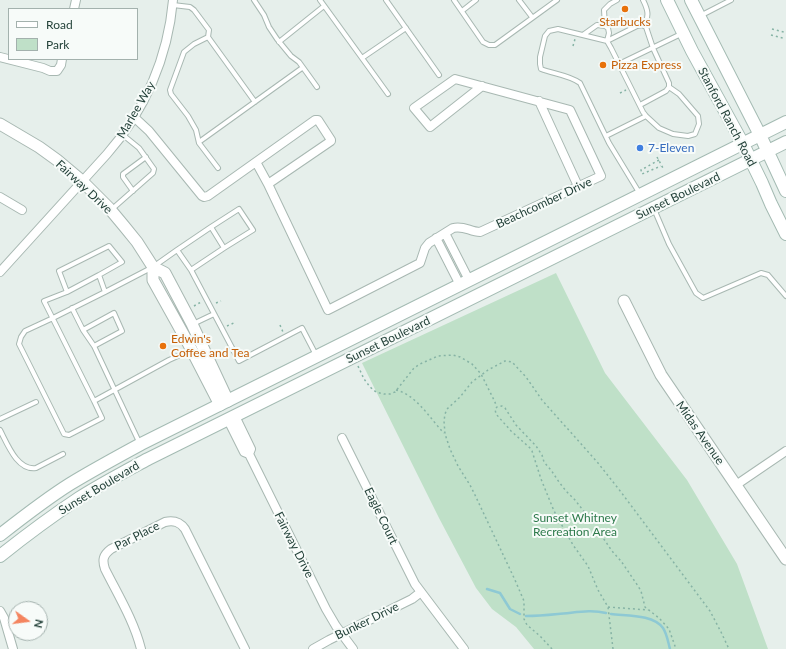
<!DOCTYPE html>
<html>
<head>
<meta charset="utf-8">
<style>
	body { margin:0 }
	#map { position:relative; width:786px; height:649px; overflow:hidden; background:#e6efeb; font-family:Lato,sans-serif }
	canvas { display:block }
	.legend { position:absolute; left:8px; top:8px; width:130px; height:52px; box-sizing:border-box; background:#f7fbf9; border:1px solid #a3b1ad; margin:0; padding:5px 7px; list-style:none; font-size:12px; color:#24423a }
	.legend li { display:flex; align-items:center; gap:8px; height:20px }
	.legend b { width:20px; border:1px solid #a3b1ad }
	.north { position:absolute; left:8px; top:601px; width:40px; height:40px; box-sizing:border-box; background:#f7fbf9; border:1px solid #a3b1ad; border-radius:50%; rotate:104deg; font-size:11px; font-weight:700; line-height:16px; text-align:center; color:#24423a }
	.north::after { content:''; display:block; margin:auto; width:14px; height:18px; background:#f4845f; clip-path:polygon(50% 0,100% 100%,50% 72%,0 100%) }
</style>
</head>
<body>
<div id="map">
<canvas width="786" height="649"></canvas>
<ul class="legend">
<li><b style="height:5px;background:#fff"></b>Road</li>
<li><b style="height:11px;background:#bfe0c8"></b>Park</li>
</ul>
<div class="north">N</div>
</div>
<script>
const ctx = document.querySelector('canvas').getContext('2d');
ctx.lineJoin = 'round';
function paint(path, color) { ctx.fillStyle = color; ctx.fill(path, 'evenodd'); }
function trace(path, color, width, dash) { ctx.strokeStyle = color; ctx.lineWidth = width; ctx.lineCap = dash ? 'butt' : 'round'; ctx.setLineDash(dash || []); ctx.stroke(path); }
function drawText(font, color, halo, rows, align = 'center') {
  ctx.font = font + ' Lato,sans-serif'; ctx.lineWidth = 4; ctx.setLineDash([]); ctx.textBaseline = 'middle'; ctx.strokeStyle = halo; ctx.fillStyle = color; for (const [text, x, y, turn = 0] of rows) {
    ctx.save(); ctx.translate(x, y); ctx.rotate((+turn || 0) * Math.PI / 180); ctx.textAlign = isNaN(turn) ? turn : align; if (halo) ctx.strokeText(text, 0, 0); ctx.fillText(text, 0, 0); ctx.restore();
  }
}
paint(new Path2D(`
	M556 273 605 373 687 480 737 564 768 649H534L516 627 492 609 476 588 439 518 362 363Z`), '#bfe0c8');
trace(new Path2D(`
	M487 589 500 593 510 609 520 614
	M611 614C626 616 653 614 663 628 667 634 668 642 670 649
	M526 616C537 616 548 615 558 614 574 613 590 609 606 613`), '#8ec9d4', 2.5);
const service = new Path2D(`
	M254 0 264 15 269 27 277 39 291 56 299 62 317 87
	M320 0 388 94
	M386 0 439 75
	M454 0 483 42 489 45H495L557 0
	M519 0 532 17
	M643 0C648 10 649 15 645 26
	M173 5 190 7 194 10 209 30 208 37 255 102
	M462 11 476 0
	M700 16 731 0
	M605 26 604 10 610 4 617 0
	M583 35 597 25 605 26 608 28 609 33 607 41
	M208 37 194 44 184 52 170 90 171 94 188 116 196 130 199 143 218 168
	M607 41 637 26 642 25 646 27 653 48 669 83V87L666 91 640 105
	M279 42 324 6
	M362 58 406 28
	M619 64 681 34
	M606 136 646 116
	M199 142 302 68
	M133 191 123 177V174L146 157
	M640 194 609 143 580 83C569 75 554 74 541 69L540 64V57L545 36 549 31 558 29 607 41 611 48 643 112 646 116 659 128 673 134 688 136 695 134 699 124 698 116 679 94 669 87
	M654 209 669 244 696 293 703 298 761 273 768 275 786 296
	M111 210 153 173 154 169 139 148 123 135
	M177 250 211 227
	M191 270 224 248 211 227 239 209 253 230 224 248
	M99 275 67 292 59 271 109 246 122 262 99 275 105 292 153 267 177 250 191 270 239 361 302 328 316 355
	M67 292 44 301 94 401 169 360 191 350
	M72 308 83 330 114 313 122 331 94 346 140 444
	M193 324 214 314
	M83 330 94 346
	M94 401 102 418 69 435 64 434 19 344 21 337 25 331 53 318 105 292
	M0 419 36 402
	M0 430C7 443 17 471 36 468L63 454`);
const minor = new Path2D(`
	M74 9 76 0
	M0 57 43 68 50 71H57L61 65 62 59
	M539 101 578 186
	M135 118 149 131 202 196 204 197 208 196 315 120H318L331 140V141L268 184
	M256 162 268 184 328 310 420 263 425 248 429 243 453 228C464 225 470 232 480 232L601 176 570 110 455 79 414 108 430 127 482 86
	M0 197 22 210
	M445 233 469 280
	M436 238 460 285
	M0 272 107 154C145 111 168 57 173 0
	M235 416 251 449 249 454
	M228 420 244 452 249 454 326 609 336 626 353 649
	M342 438 415 584 464 649
	M736 485 786 451
	M0 611 4 618 13 649
	M141 649C134 621 118 595 105 569 102 560 103 555 111 549L165 522C174 520 180 522 185 529L245 649
	M313 649 329 640 412 599 421 592`);
const tertiary = new Path2D(`
	M0 124 39 147 57 160 82 181 109 208 124 226 137 242 153 267 165 273 192 324 228 401
	M153 267V280L187 341 220 405
	M624 301 661 375 786 559`);
const secondary = new Path2D(`
	M667 0 692 51 743 144 762 183 771 204 786 234
	M691 0 760 135 786 191
	M0 535C23 517 46 499 70 484 93 470 117 457 141 444L786 122
	M0 556C25 536 52 516 79 498 101 484 124 472 148 459L786 142`);
trace(service, '#a8b8b2', 6);
trace(minor, '#a8b8b2', 10);
trace(tertiary, '#a8b8b2', 13);
trace(secondary, '#a4bbb3', 14);
trace(new Path2D(`
	M625 19 628 25
	M772 29 784 32
	M771 35 783 38
	M573 46 575 39
	M620 93 626 90
	M657 157 663 168
	M659 160 641 170 642 174 661 166
	M216 303 221 301
	M194 306 201 302
	M280 325 283 332
	M227 326 236 322
	M358 366 364 379 370 387 376 392 384 394H390L395 392 414 368 420 364 438 356 453 355 460 357 472 364 481 374 494 400 497 407
	M396 390C417 395 430 419 444 433
	M608 607 648 610
	M552 649 540 636 527 625 524 619V601L515 580 475 495 470 485 458 466 450 449 445 434 444 421 445 414 447 409 460 397 472 382 488 370 505 361 512 362 526 377 542 400 598 463 621 492 710 611 721 632 729 649
	M613 649 608 607 598 590 588 566 573 545 554 511 541 479 532 451 530 448 511 431 496 414 495 409 497 407 502 406 505 408 516 425 536 446 542 455 544 462 551 470 559 482 566 491 575 500 593 523 612 551 621 561 638 586 641 591 645 607 659 618 669 629 676 649`), '#86b3a5', 1.5, [2, 3]);
trace(service, '#fff', 4);
trace(minor, '#fff', 8);
trace(tertiary, '#fff', 11);
trace(secondary, '#fff', 12);
for (const [x, y, r, color] of [
	[625,9,4,"#e8710a"],
	[603,65,4,"#e8710a"],
	[640,148,4,"#3f7fe0"],
	[163,346,4,"#e8710a"]
]) { const dot = new Path2D(); dot.arc(x, y, r, 0, 2 * Math.PI); ctx.fillStyle = color; ctx.fill(dot); trace(dot, '#f7fbf9', 1.5); }
drawText('12px', '#c56008', '#f7fbf9', [
	["Starbucks",625,22,"center"],
	["Pizza Express",611,65],
	["Edwin's",171,339],
	["Coffee and Tea",171,353]
], 'left');
drawText('12px', '#24423a', '#f7fbf9', [
	["Marlee Way",136,110,-60],
	["Stanford Ranch Road",727,117,62],
	["Fairway Drive",84,187,43],
	["Sunset Boulevard",678,196,-26],
	["Beachcomber Drive",544,203,-25],
	["Sunset Boulevard",388,340,-26],
	["Midas Avenue",700,433,55],
	["Sunset Boulevard",99,488,-31],
	["Eagle Court",381,516,64],
	["Par Place",137,536,-27],
	["Fairway Drive",294,545,63],
	["Bunker Drive",367,621,-26]
]);
drawText('12px', '#366cbe', '#f7fbf9', [
	["7-Eleven",648,148]
], 'left');
drawText('12px', '#2d7a4b', '#f7fbf9', [
	["Sunset Whitney",575,518],
	["Recreation Area",575,532]
]);
</script>
</body>
</html>
